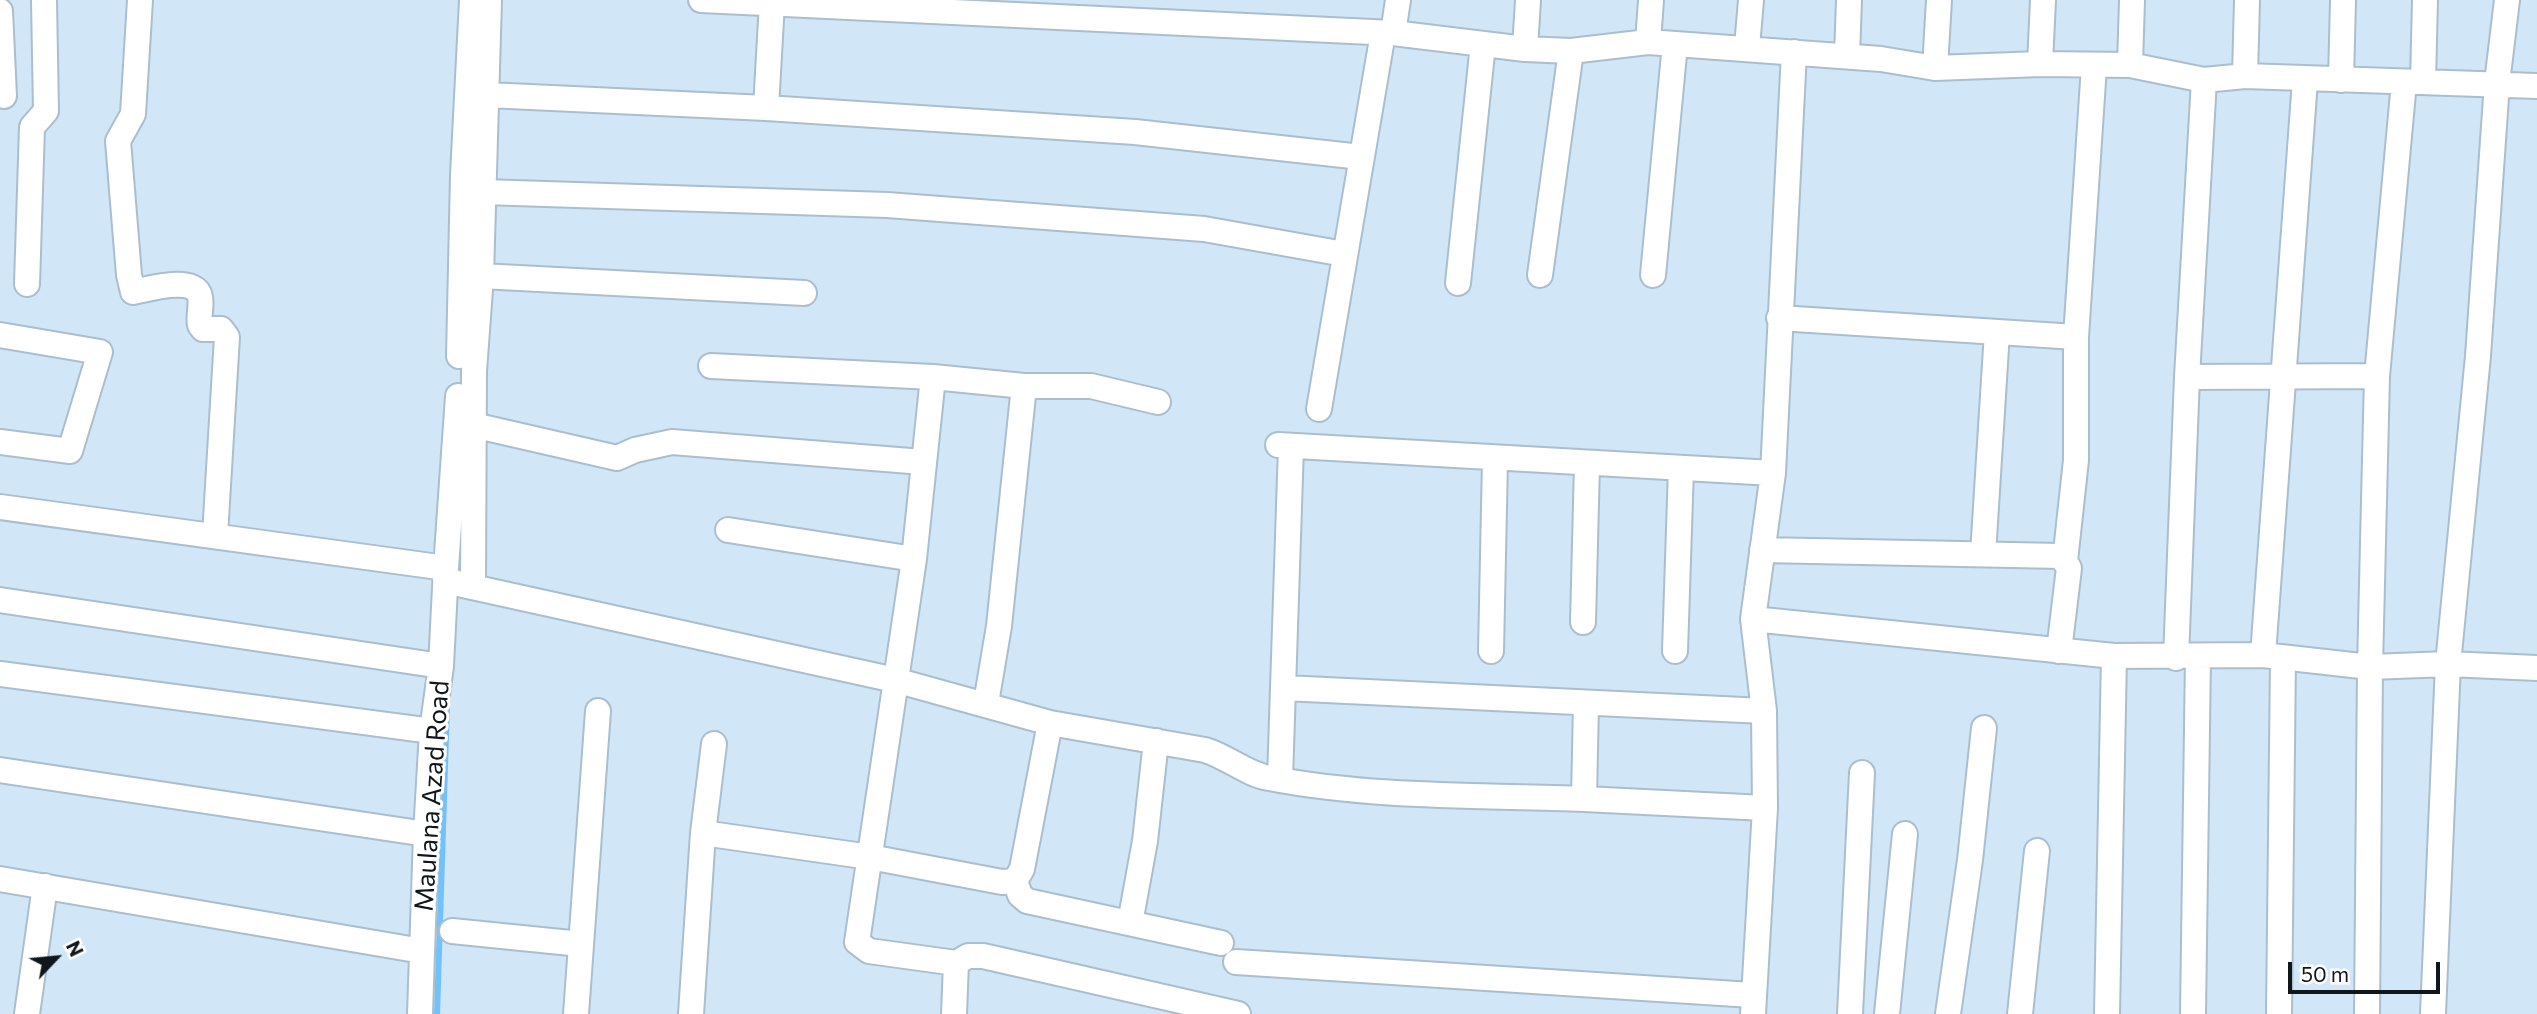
<!DOCTYPE html>
<html>
<head>
<meta charset="utf-8">
<style>
	body { margin:0 }
	#map { position:relative; width:2537px; height:1014px; overflow:hidden; background:#d1e6f6; font-family:Commissioner,sans-serif }
	canvas { display:block }
	.north { position:absolute; left:21px; top:923px; width:70px; height:70px; -webkit-text-stroke:5px #fff; paint-order:stroke; rotate:64deg; font-size:19px; font-weight:700; line-height:28px; text-align:center; color:#0f171c }
	.north::after { content:''; display:block; margin:auto; width:24px; height:32px; background:#0f171c; clip-path:polygon(50% 0,100% 100%,50% 72%,0 100%) }
	.scale { position:absolute; left:2288px; top:962px; width:152px; height:32px; box-sizing:border-box; border:4px solid #0f171c; border-top:0; padding-left:9px; font-size:21px; line-height:24px; white-space:nowrap; color:#0f171c; -webkit-text-stroke:5px #fff; paint-order:stroke }
</style>
</head>
<body>
<div id="map">
<canvas width="2537" height="1014"></canvas>
<div class="north">N</div>
<div class="scale">50 m</div>
</div>
<script>
const ctx = document.querySelector('canvas').getContext('2d');
ctx.lineJoin = 'round';
function trace(path, color, width, dash) { ctx.strokeStyle = color; ctx.lineWidth = width; ctx.lineCap = dash ? 'butt' : 'round'; ctx.setLineDash(dash || []); ctx.stroke(path); }
function drawText(font, color, halo, rows, align = 'center') {
  ctx.font = font + ' Commissioner,sans-serif'; ctx.lineWidth = 6; ctx.setLineDash([]); ctx.textBaseline = 'middle'; ctx.strokeStyle = halo; ctx.fillStyle = color; for (const [text, x, y, turn = 0] of rows) {
    ctx.save(); ctx.translate(x, y); ctx.rotate((+turn || 0) * Math.PI / 180); ctx.textAlign = isNaN(turn) ? turn : align; if (halo) ctx.strokeText(text, 0, 0); ctx.fillText(text, 0, 0); ctx.restore();
  }
}
trace(new Path2D(`
	M437 1014 447 705`), '#71c1fc', 6);
const street = new Path2D(`
	M140 0 133 114 118 141 129 275 133 292C149 289 196 275 200 297 202 306 198 316 200 325L203 329H221L227 337 215 535
	M701 0 1393 33 1525 49 1571 51 1648 42 1881 59 1935 68 2040 64 2130 65 2204 80 2245 76 2537 86
	M0 11 4 96
	M1393 33 1398 0
	M1648 42 1651 0
	M1747 47 1751 0
	M1525 49 1528 0
	M1847 56 1849 0
	M2040 64 2043 0
	M2130 65 2132 0
	M1935 68 1939 0
	M2245 76 2247 0
	M2341 80 2343 0
	M2423 82 2425 0
	M487 95 766 108 1135 132 1361 157
	M766 108 772 2
	M483 192 887 205 1204 229 1344 254
	M1540 275 1571 51
	M1653 275 1675 44
	M481 276 804 293
	M1458 283 1483 44
	M27 284 32 127 46 111 44 0
	M1779 318 2076 337
	M0 335 100 352 70 451 0 442
	M459 356 463 175 472 0
	M711 366 933 377 914 559 857 942 869 951 956 963 968 956H983L1238 1014
	M933 377 1024 386 999 626 986 703
	M2187 377 2377 376
	M1024 386H1091L1158 402
	M1319 409 1383 33
	M473 425 617 458 635 450 672 442 923 462
	M1278 445 1773 473 1794 52
	M0 507 446 568 441 666 432 731 426 834 420 1014
	M728 530 914 559
	M1762 550 2061 556 2069 568 2059 651
	M1983 554 1997 332
	M2065 561 2076 460V337L2094 66
	M446 568 458 396
	M445 579 463 585 895 680 1050 723 1205 750C1228 757 1246 774 1269 778 1372 798 1480 795 1584 799
	M473 587 474 371 481 276 489 0
	M0 600 441 666
	M1753 619 2114 656 2263 655 2370 667 2448 664 2537 668
	M1583 622 1587 464
	M1491 651 1495 460
	M1675 651 1681 468
	M2263 655 2305 80
	M2176 658 2187 377 2204 80
	M0 674 432 731
	M1284 688 1764 711
	M1586 703 1584 799 1765 808
	M0 770 426 834
	M1280 779 1291 446
	M703 833 870 857 1002 882 1015 881 1022 869 1050 723
	M0 879 422 951
	M1015 881 1020 895 1027 901 1221 943
	M1130 923 1145 841 1156 741
	M452 931 581 944
	M1236 962 1752 995
	M27 1014 45 886
	M576 1014 598 711
	M691 1014 703 833 714 744
	M954 1014 956 963
	M1753 1014 1765 808 1764 711 1753 619 1773 473
	M1850 1014 1862 773
	M1887 1014 1905 834
	M1948 1014 1970 860 1984 728
	M2020 1014 2037 851
	M2107 1014 2114 656
	M2193 1014 2198 656
	M2279 1014 2283 659
	M2367 1014 2370 667 2377 376 2404 82
	M2433 1014 2448 664 2478 356 2497 83 2507 0`);
trace(street, '#abbece', 28);
trace(street, '#fff', 24);
drawText('26px', '#0f171c', '#fff', [
	["Maulana Azad Road",432,796,-86]
]);
</script>
</body>
</html>
